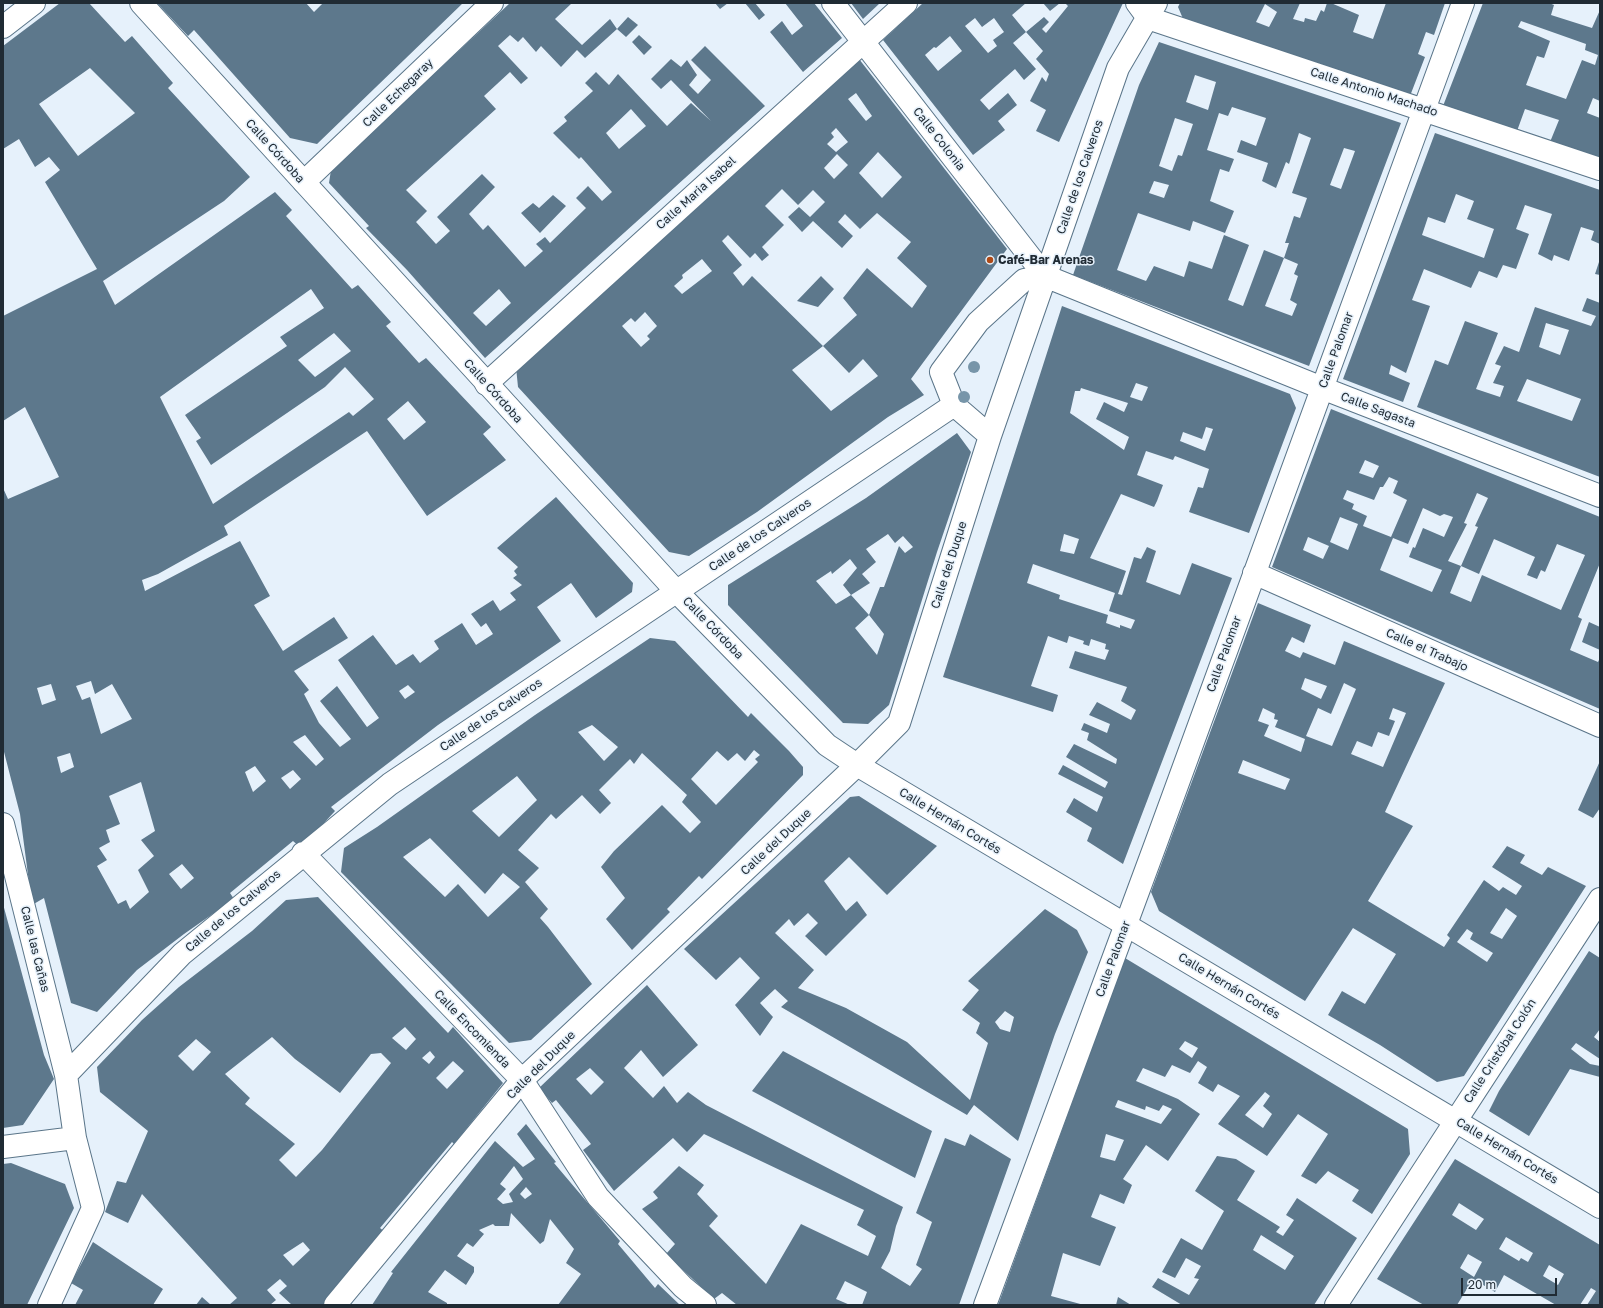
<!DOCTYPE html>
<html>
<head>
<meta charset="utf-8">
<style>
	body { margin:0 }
	#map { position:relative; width:1603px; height:1308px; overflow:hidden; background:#e6f1fb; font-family:"Golos Text",sans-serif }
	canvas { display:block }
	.frame { position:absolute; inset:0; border:4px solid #202b34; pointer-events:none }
	.scale { position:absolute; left:1461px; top:1278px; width:96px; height:18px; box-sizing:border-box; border:2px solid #202b34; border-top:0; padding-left:5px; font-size:12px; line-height:14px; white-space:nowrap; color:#202b34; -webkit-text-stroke:3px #e6f1fb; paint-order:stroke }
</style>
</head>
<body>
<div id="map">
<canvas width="1603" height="1308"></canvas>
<div class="frame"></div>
<div class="scale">20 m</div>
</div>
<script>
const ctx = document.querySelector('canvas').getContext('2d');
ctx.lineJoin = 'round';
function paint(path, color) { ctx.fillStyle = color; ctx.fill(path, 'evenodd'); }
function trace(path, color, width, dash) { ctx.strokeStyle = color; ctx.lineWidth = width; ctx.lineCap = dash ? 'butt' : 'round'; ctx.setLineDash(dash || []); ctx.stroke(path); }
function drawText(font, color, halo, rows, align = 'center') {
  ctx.font = font + ' "Golos Text",sans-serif'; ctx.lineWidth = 3; ctx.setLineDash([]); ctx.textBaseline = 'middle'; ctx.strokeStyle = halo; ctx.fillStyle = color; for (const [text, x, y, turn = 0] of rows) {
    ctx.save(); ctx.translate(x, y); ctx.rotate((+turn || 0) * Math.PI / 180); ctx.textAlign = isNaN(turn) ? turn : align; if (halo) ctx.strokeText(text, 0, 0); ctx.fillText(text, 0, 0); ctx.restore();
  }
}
paint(new Path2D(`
	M60 3H89L125 42 132 36 173 83 168 88 250 177 224 201 103 281 115 305 275 192 292 210 286 216 352 289 358 285 391 322 386 326 419 363 426 358 491 427 483 434 506 460 427 516 367 431 224 526 228 535 158 574 142 580 145 591 240 541 270 596 254 605 283 651 334 617 348 638 294 671 309 690 304 694 319 723 340 747 351 739 320 701 337 686 367 727 379 718 338 660 373 635 396 665 413 654 420 663 439 649 434 641 462 623 476 645 493 634 486 623 481 627 471 614 493 600 500 611 516 600 510 593 522 585 513 578 517 575 514 571 518 567 497 548 556 497 633 583 632 592 596 618 571 583 537 607 561 641 438 725 331 807 335 811 301 848 293 841 230 893 234 899 184 934 137 970 97 1012 71 1003 44 898 32 905 20 814 3 748V488L8 499 59 477 25 407 3 421V316L97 269 45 182 60 170 49 157 35 167 19 139 3 149V46ZM90 68 135 113 78 156 39 104ZM311 289 324 308 280 337 287 346 185 415 201 438 196 441 211 465 325 387 345 367 374 399 353 416 349 412 213 504 160 397ZM334 333 351 351 315 377 298 360ZM408 401 426 422 404 440 387 419ZM91 681 95 694 112 684 132 719 101 734 90 697 82 700 76 686ZM51 684 56 700 42 705 37 688ZM408 685 415 692 405 699 399 691ZM305 735 324 759 316 766 293 742ZM70 753 74 767 61 773 57 757ZM255 766 266 781 253 792 245 772ZM293 770 301 779 290 789 281 778ZM141 782 155 831 141 840 154 856 138 870 149 892 130 909 126 900 118 904 97 866 107 860 99 848 110 842 106 830 120 824 109 796ZM182 864 194 878 181 889 169 874Z
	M157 3H306L314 12 323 3H463L317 144 290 138 194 30 188 36Z
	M510 3H572L555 19 582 45 610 19 617 29 585 58 577 50 561 67 541 46 536 52 523 37 518 42 510 35 498 46 528 78 521 84 510 72 484 96 496 109 406 190 427 211 416 222 436 244 450 231 437 217 482 174 495 187 469 214 483 230 488 225 525 267 543 251 536 244 545 237 550 243 586 208 576 198 588 186 602 201 612 192 581 157 579 159 553 133 567 121 564 117 593 91 585 83 596 72 609 85 618 74 667 126 691 103 711 121 671 80 661 89 651 79 671 59 681 67 687 60 697 75 689 85 698 94 711 80 691 60 705 46 765 106 485 358 407 270 366 228 369 226 329 183 331 170ZM631 109 646 126 619 149 606 133ZM499 289 511 303 486 326 473 313Z
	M715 3H728L720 9Z
	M745 3H755L765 15 759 20Z
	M785 3H814L842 38 803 72 770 32 782 21 792 35 803 26Z
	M851 3H880L863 19Z
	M923 3H1026L1012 15 1026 32 1013 43 1036 69 1024 80 1015 69 980 100 989 110 1008 93 1017 105 998 121 1005 130 973 155 883 40ZM975 18 982 27 994 18 1004 32 993 40 997 46 988 53 965 26ZM950 36 962 51 938 71 925 55 934 47 936 48Z
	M1043 3H1060L1050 11Z
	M1065 3H1123L1059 142 1036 131 1046 110 1030 101 1042 77 1046 82 1049 74 1036 59 1043 51 1026 32 1044 17 1049 22 1042 29 1046 33 1068 6Z
	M1180 3H1300L1293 19 1304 22 1305 18 1316 21 1321 10 1324 12 1327 3H1331L1359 15 1353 32 1373 39 1386 3H1445L1434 35 1426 32 1418 54 1425 57 1410 96 1184 21 1178 7ZM1265 4 1277 12 1269 27 1256 22Z
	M1483 3H1549L1554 5 1551 15 1592 28 1600 10V101L1593 98 1587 113 1600 118V159L1550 142 1559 120 1525 109 1517 131 1443 106ZM1521 21 1586 44 1585 50 1598 55 1595 65 1582 60 1566 99 1526 85 1537 56 1544 58 1550 41 1518 27Z
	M628 17 638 25 626 37 617 29Z
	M639 35 652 47 644 55 632 42Z
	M1159 42 1401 123 1309 366 1073 275 1139 85ZM1195 75 1216 82 1208 110 1186 102ZM1232 107 1266 118 1256 146 1241 140 1237 152 1268 163 1262 181 1276 188 1286 162 1289 164 1299 133 1311 138 1292 193 1307 198 1300 218 1294 216 1285 243H1289L1284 258 1264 250 1243 306 1228 300 1249 245 1224 235 1212 269 1189 261 1184 277 1154 266 1146 281 1117 270 1138 213 1190 231 1193 221 1225 233 1234 211 1210 201 1220 169 1229 172 1234 159 1207 150 1219 113 1228 116ZM1175 118 1193 124 1182 156 1178 155 1172 171 1159 166ZM1344 148 1355 151 1341 189 1330 185ZM1154 181 1169 185 1164 198 1149 193ZM1284 258 1298 264 1294 274 1298 276 1290 300 1297 304 1292 316 1265 306Z
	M859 59 1007 249 911 379 924 395 888 417 757 512 689 556 669 552 518 387 516 367ZM856 93 872 116 866 121 848 99ZM836 128 848 142 836 152 827 144 834 137 831 133ZM878 152 902 177 882 198 859 173ZM837 154 848 165 834 179 824 168ZM782 189 798 205 813 190 825 202 810 217 799 207 788 217 802 232 813 221 842 248 853 236 838 222 845 214 860 229 877 213 911 242 897 258 927 286 912 308 867 268 843 298 857 315 823 346 752 276 743 286 733 273 742 265 722 241 728 235 750 258 755 253 762 261 769 255 762 247 784 225 765 206ZM702 259 712 271 682 294 674 286 683 278 682 275ZM645 312 657 326 647 336 650 339 641 347 622 326 631 318 635 322ZM823 346 849 373 863 359 878 376 831 411 792 370Z
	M1435 133 1600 190V244L1591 240 1594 231 1581 227 1569 261 1554 255 1552 261 1538 254 1552 214 1525 205 1516 229 1529 234 1516 269 1503 265 1497 278 1479 271 1471 288 1424 269 1412 300 1430 306 1406 373 1391 365 1389 374 1410 383 1403 402 1343 379ZM1456 194 1474 201 1467 219 1494 229 1484 258 1422 235 1428 217 1445 223Z
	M553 195 566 206 540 233 521 213 533 203 539 208Z
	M1600 259V275L1595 274Z
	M821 276 834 289 818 307 797 301Z
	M1587 298 1600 303V477L1417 407 1435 360 1448 365 1465 321 1498 333 1476 389 1500 397 1504 386 1493 383 1501 366 1495 364 1504 346 1519 352 1535 307 1591 326 1596 316 1582 311ZM1546 323 1569 330 1560 355 1539 347ZM1527 379 1581 399 1572 421 1517 401Z
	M1062 306 1290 394 1296 408 1249 533 1189 512 1198 487 1203 488 1209 469 1175 456 1173 460 1146 451 1137 475 1163 485 1157 501 1154 507 1121 494 1090 558 1126 571 1118 594 1122 595 1134 557 1141 559 1147 547 1156 551 1146 582 1180 595 1192 563 1232 578 1123 864 1087 841 1092 828 1066 812 1074 798 1097 812 1103 797 1058 774 1063 765 1105 788 1108 782 1066 757 1074 744 1116 764 1117 759 1087 740 1089 733 1081 730 1084 723 1107 733 1110 724 1089 715 1097 702 1131 720 1136 710 1121 701 1127 687 1069 668 1075 651 1105 660 1109 650 1105 649 1106 644 1091 639 1089 646 1083 644 1084 641 1069 636 1067 643 1048 636 1031 686 1058 695 1053 712 943 677ZM1136 383 1148 387 1142 401 1130 397ZM1081 388 1128 403 1124 412 1104 402 1096 419 1129 437 1124 450 1070 413 1075 391H1080ZM1206 427 1213 429 1205 451 1180 441 1183 432 1202 439ZM1064 534 1079 539 1074 554 1060 551ZM1033 564 1115 593 1109 611 1135 620 1131 629 1120 625V628L1106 623 1108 615 1059 599 1060 595 1027 583Z
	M1331 409 1600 517V563L1578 617 1582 619 1570 650 1598 662 1600 658V709L1272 567ZM1365 460 1379 466 1373 478 1359 473ZM1389 477 1398 481 1393 493 1407 500 1391 537 1363 526 1367 516 1352 509 1354 504 1343 499 1347 490 1374 500 1380 487H1383ZM1477 493 1488 498 1475 526 1478 527 1461 566 1448 561 1467 524 1464 523ZM1423 508 1440 516 1444 514 1453 517 1444 537 1423 528 1415 548 1413 547 1409 557 1442 570 1432 592 1380 570 1393 538 1408 544ZM1340 517 1358 524 1348 550 1330 542ZM1308 537 1329 546 1323 559 1303 550ZM1494 539 1535 557 1527 575 1537 579 1541 570 1545 572 1557 544 1585 555 1561 610 1482 575 1471 602 1450 593 1461 566 1479 574Z
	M957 433 971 452 937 552 889 705 868 724 843 723 728 605V585L866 498ZM888 534 895 543 903 536 913 547 905 553 899 546 884 587H880L869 615 884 634 877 655 855 628 869 615 851 595 870 583 862 574 876 562 866 549ZM850 559 857 568 843 585 851 595 836 604 816 581 831 571 832 574Z
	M1258 603 1311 625 1304 643 1292 637 1285 651 1300 658 1303 652 1335 665 1344 641 1445 683 1385 812 1413 826 1368 901 1444 947 1450 938 1447 935 1484 880 1499 891 1503 887 1516 895 1522 886 1492 867 1507 846 1525 855 1520 863 1542 875 1548 867 1586 886 1464 1076 1437 1082 1380 1045 1328 1015 1342 991 1365 1004 1396 954 1353 928 1305 1001 1159 911 1151 892ZM1305 678 1327 686 1321 699 1301 689ZM1344 683 1356 689 1332 746 1306 736 1318 708 1331 714ZM1263 708 1275 714 1274 719 1278 720 1275 727 1305 739 1301 752 1264 736 1269 725 1258 721ZM1393 708 1406 713 1383 767 1351 754 1357 741 1372 747 1378 732 1389 736 1395 721 1389 719ZM1243 760 1290 779 1285 790 1238 773ZM1506 908 1517 916 1502 939 1490 933ZM1467 929 1473 933 1470 939 1493 953 1487 962 1457 942Z
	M1589 622 1600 627V650L1582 642Z
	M650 638 675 641 748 717 751 713 789 751 803 767V775L702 879 699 876 667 909 670 912 632 950 606 919 625 898 601 867 614 851 662 805 690 833 701 822 682 802 687 795 642 753 634 764 630 759 599 790 611 803 600 814 582 795 556 819 551 814 518 850 539 868 525 882 548 909 540 918 548 927 592 984 531 1040 509 1043 341 872 344 848 377 827 535 715ZM592 725 618 747 604 761 578 732ZM754 750 760 755 755 759 758 762 716 805 691 779 717 751 728 761 737 753 745 761ZM517 776 537 800 499 837 472 811ZM430 838 485 894 503 873 520 887 488 917 458 884 445 897 403 857Z
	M1600 761V808L1593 818 1578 810Z
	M859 796 937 846 887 895 849 857 824 881 846 911 857 901 867 915 826 956 805 936 818 923 808 913 794 926 789 919 775 933 814 970 798 988 846 1008 907 1042 970 1100 988 1043 976 1033 980 1023 962 1010 979 990 968 981 1045 909 1077 930 1088 952 1055 1034 1018 1141 974 1105 967 1115 781 1007 788 1001 775 989 760 1003 773 1017 760 1036 735 1005 760 978 740 957 716 980 684 949 850 797ZM1005 1011 1014 1017 1010 1032 1000 1029 995 1022Z
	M318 897 448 1033 453 1027 503 1083 454 1144 452 1142 380 1228 386 1233 324 1305H292L279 1293 287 1286 280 1279 267 1290 276 1300 270 1305H229L237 1298 142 1194 128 1223 105 1212 117 1181 126 1183 148 1131 100 1092 97 1067 142 1020 179 987 252 931 286 900ZM405 1027 416 1039 406 1050 392 1038ZM272 1037 295 1059 340 1093 371 1054 381 1053 391 1063 322 1150 296 1177 279 1160 295 1144 245 1104 250 1098 225 1074ZM196 1039 211 1052 193 1071 178 1056ZM430 1051 435 1057 429 1064 422 1058ZM453 1061 464 1071 447 1089 436 1078ZM303 1242 310 1250 293 1266 283 1255Z
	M3 904 44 1055 54 1079 23 1125 3 1128Z
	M1589 951 1600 958V1029L1594 1037 1600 1042V1059L1576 1043 1571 1049 1590 1064 1600 1066V1077L1570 1069 1529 1136 1489 1111 1499 1091Z
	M1125 958 1408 1129 1410 1154 1372 1214 1352 1201 1359 1190 1328 1171 1316 1184 1301 1176 1328 1134 1298 1114 1267 1156 1218 1124 1240 1096 1218 1084 1213 1092 1198 1083 1207 1067 1198 1061 1190 1073 1172 1065 1165 1077 1143 1068 1136 1081 1178 1099 1200 1114 1168 1161 1146 1145 1123 1179 1132 1185 1124 1204 1100 1194 1091 1217 1116 1227 1100 1266 1063 1253 1051 1296 1084 1305H998ZM1185 1041 1198 1048 1192 1058 1179 1049ZM1265 1092 1270 1096 1263 1106 1272 1114 1263 1128 1245 1115ZM1118 1100 1145 1110 1146 1106 1159 1111 1163 1105 1172 1109 1161 1124 1115 1107ZM1106 1134 1124 1140 1115 1161 1100 1157Z
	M647 985 698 1045 663 1077 641 1050 624 1068 653 1098 664 1086 677 1103 688 1092 706 1105 903 1207 896 1226 890 1251 881 1268 910 1286 922 1269 916 1265 932 1222 916 1213 945 1138 965 1146 970 1134 1011 1159 959 1305H862L867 1292 845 1281 836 1299 850 1305H737L722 1293 714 1299 666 1254 675 1244 642 1209 658 1198 653 1192 679 1166 704 1185 697 1194 718 1216 709 1226 766 1284 801 1224 868 1256 876 1236 857 1225 864 1210 704 1134 687 1152 673 1138 614 1191 583 1150 591 1144 556 1100 552 1103 539 1088ZM590 1068 604 1082 591 1095 576 1079Z
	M783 1051 932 1131 915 1178 752 1091Z
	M526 1124 556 1162 554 1163 620 1241 618 1244 655 1288 658 1284 680 1305H558L581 1274 566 1263 574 1249 550 1219 544 1241 540 1244 511 1213 509 1226H495L493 1224 479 1230 484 1234 473 1247 467 1243 457 1256 474 1267V1272L466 1285 445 1270 428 1292 447 1303V1305H372L393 1273 391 1272 495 1141 523 1167 535 1159 517 1134ZM514 1166 523 1179 509 1194 513 1202 503 1204 497 1199 506 1189 500 1184ZM526 1187 532 1194 525 1199 520 1194Z
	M1217 1156 1236 1159 1255 1171 1237 1200 1280 1227 1276 1232 1283 1236 1294 1220 1286 1215 1297 1198 1357 1238 1314 1305H1182L1152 1287 1158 1278 1189 1295 1199 1279 1194 1278 1201 1266 1186 1258 1175 1278 1162 1272 1181 1238 1202 1250 1224 1211 1195 1191ZM1261 1235 1294 1256 1285 1270 1253 1250Z
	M1455 1159 1600 1245V1305H1587L1596 1291 1591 1288 1580 1305H1556L1504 1275 1495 1292 1473 1279 1457 1305H1424L1377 1279ZM1459 1203 1484 1219 1476 1230 1452 1215ZM1506 1237 1533 1253 1528 1262 1521 1258 1519 1261 1499 1249ZM1468 1254 1482 1262 1474 1277 1460 1268ZM1549 1265 1564 1274 1558 1285 1543 1276Z
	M11 1163 65 1184 74 1208 27 1305H3V1164Z
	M93 1242 163 1289 153 1305H75L83 1290 71 1283Z
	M202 1297 211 1305H196Z
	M1118 1297 1131 1305H1116Z`), '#5d788c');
const minor = new Path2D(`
	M833 3 1045 276
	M1137 3 1148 18 1600 169
	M3 27 34 3
	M304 182 492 3
	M1045 276 1322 388 1600 496
	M486 384 906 3
	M954 405 990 436
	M1254 573 1600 726
	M3 824 66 1075 75 1138 93 1208 49 1305
	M303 853 522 1080 598 1197 683 1287 705 1305
	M66 1075 182 954 390 784 954 405 941 372 978 322 1024 280 1045 276
	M3 1147 75 1138
	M335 1305 522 1080 857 765 899 723 990 436 1118 68 1156 3
	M985 1305 1156 843 1463 3
	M1336 1305 1600 899`);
const major = new Path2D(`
	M141 3 676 591 827 745 857 765 1600 1207`);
trace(minor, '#5a7589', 24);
trace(major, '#5a7589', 24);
trace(minor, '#fff', 22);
trace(major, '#fff', 22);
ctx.fillStyle = '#7795a9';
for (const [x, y] of [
	[974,367],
	[964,397]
]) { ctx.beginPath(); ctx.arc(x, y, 6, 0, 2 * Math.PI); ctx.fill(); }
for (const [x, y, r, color] of [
	[990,260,4,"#ae4a17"]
]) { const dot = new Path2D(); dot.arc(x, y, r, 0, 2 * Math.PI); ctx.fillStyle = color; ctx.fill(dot); trace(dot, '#e6f1fb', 1.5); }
drawText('12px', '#202b34', '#e6f1fb', [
	["Calle Antonio Machado",1374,92,18],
	["Calle Echegaray",398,93,-44],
	["Calle Colonia",939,139,52],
	["Calle Córdoba",275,151,48],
	["Calle de los Calveros",1080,177,-71],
	["Calle Maria Isabel",696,193,-42],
	["Calle Palomar",1336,350,-70],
	["Calle Córdoba",493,391,48],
	["Calle Sagasta",1378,410,21],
	["Calle de los Calveros",760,535,-34],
	["Calle del Duque",949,565,-72],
	["Calle Córdoba",713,628,46],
	["Calle el Trabajo",1427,650,24],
	["Calle Palomar",1224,654,-70],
	["Calle de los Calveros",491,715,-34],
	["Calle Hernán Cortés",950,821,31],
	["Calle del Duque",776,842,-43],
	["Calle de los Calveros",233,911,-40],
	["Calle las Cañas",35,949,76],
	["Calle Palomar",1113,959,-70],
	["Calle Hernán Cortés",1229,986,31],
	["Calle Encomienda",472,1029,46],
	["Calle Cristóbal Colón",1500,1051,-57],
	["Calle del Duque",541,1065,-45],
	["Calle Hernán Cortés",1507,1151,31]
]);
drawText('bold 12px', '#202b34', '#e6f1fb', [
	["Café-Bar Arenas",998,260]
], 'left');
</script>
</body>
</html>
